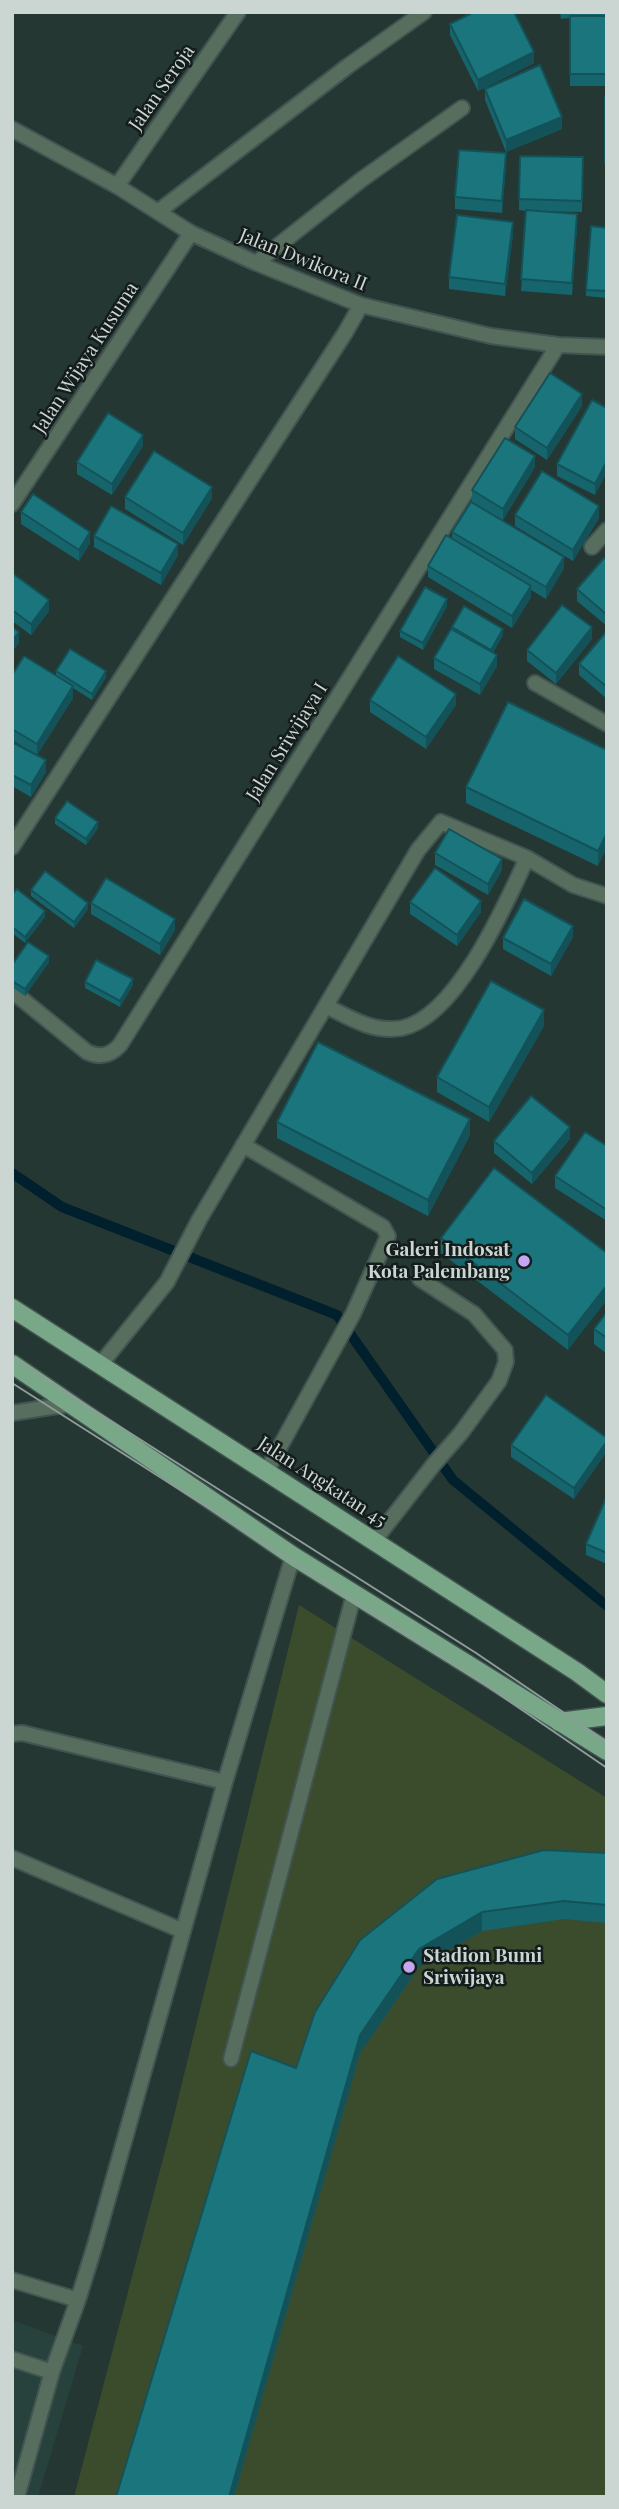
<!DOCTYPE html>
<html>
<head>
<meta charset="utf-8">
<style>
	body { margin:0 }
	#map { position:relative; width:619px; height:2509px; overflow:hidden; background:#243733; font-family:"Playfair Display",serif }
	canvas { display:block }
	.frame { position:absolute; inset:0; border:14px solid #cbd6d3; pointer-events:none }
</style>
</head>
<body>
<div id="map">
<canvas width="619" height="2509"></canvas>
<div class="frame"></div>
</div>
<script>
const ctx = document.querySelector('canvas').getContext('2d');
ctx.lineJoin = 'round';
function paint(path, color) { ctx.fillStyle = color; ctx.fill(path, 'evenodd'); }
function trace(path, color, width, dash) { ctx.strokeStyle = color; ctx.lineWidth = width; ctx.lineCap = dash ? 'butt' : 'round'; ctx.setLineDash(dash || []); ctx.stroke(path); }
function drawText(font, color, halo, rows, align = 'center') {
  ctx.font = font + ' "Playfair Display",serif'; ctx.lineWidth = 5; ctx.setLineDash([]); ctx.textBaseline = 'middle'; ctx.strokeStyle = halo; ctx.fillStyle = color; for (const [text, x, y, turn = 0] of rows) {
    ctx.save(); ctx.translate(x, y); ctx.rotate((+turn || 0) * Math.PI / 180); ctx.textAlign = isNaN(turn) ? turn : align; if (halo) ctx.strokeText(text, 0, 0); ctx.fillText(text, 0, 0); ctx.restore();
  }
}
paint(new Path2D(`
	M12 2320 83 2346 38 2497H12Z`), '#27423c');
paint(new Path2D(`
	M299 1605 607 1798V2497H74L169 2136Z`), '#3b4c2c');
trace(new Path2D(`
	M12 1173 62 1207 337 1315 453 1480 607 1606`), '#00202d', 10);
const service = new Path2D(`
	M12 1413 71 1404
	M12 1734 22 1733 225 1782
	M12 1858 183 1931
	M231 2059 354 1594
	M12 2280 78 2300
	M12 2359 52 2372
	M17 2497 52 2372 78 2300 95 2245 225 1782 293 1556`);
const minor = new Path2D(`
	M12 129 117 186 191 233 256 263 361 305 491 336 558 345 607 347
	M117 186 238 12
	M159 211 348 66 424 12
	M256 263 361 180 462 108
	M12 504 191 233
	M592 547 607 530
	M535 683 607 724
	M12 847 345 333 361 305
	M12 991 87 1052C100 1058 110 1056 120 1045L558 345
	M326 1006C350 1018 373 1033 402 1028 456 1017 505 906 527 858
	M243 1145 383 1227 388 1236 353 1314 266 1472
	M100 1365 167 1282 199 1220 418 850 441 822 527 858 573 885 607 896
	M374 1541 434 1464 461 1433 499 1381 506 1362 505 1350 474 1314 420 1279`);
const primary = new Path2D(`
	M12 1308 577 1672 607 1694
	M12 1364 293 1556 607 1751
	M559 1722 607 1716`);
trace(service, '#425450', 18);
trace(minor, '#425450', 18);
trace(primary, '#425450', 21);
trace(service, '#576e5e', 14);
trace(minor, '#576e5e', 14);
trace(primary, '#79a888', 18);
trace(new Path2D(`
	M12 1358 476 1653 607 1742
	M12 1383 465 1671 607 1768`), '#8e9c99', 2);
paint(new Path2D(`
	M560 12H605V16H607V86H570V18L561 19Z
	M450 24 534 63 478 91 450 35Z
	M485 89 562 129 506 152 485 100Z
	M605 96H607V175H605Z
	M520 156 583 157 582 212 533 211 577 226 572 295 521 291 526 211 519 210Z
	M506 165 502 213 455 209V197Z
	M607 228V298L586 296V290Z
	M513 234 505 296 449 289V277Z
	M582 406 547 460 515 439V427Z
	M607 408 595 495 557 476V464Z
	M143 446 112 495 77 474V462Z
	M535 467 503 520 472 502V490Z
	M125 497 212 498 183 545 125 509Z
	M21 512 90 543 79 561 21 524Z
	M515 515 599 518 573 561 515 526Z
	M452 532 564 568 546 599 531 590V597L512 628 428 577V566L452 539Z
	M94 536 178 555 161 585 94 547Z
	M607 540V555L605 553V542Z
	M607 560V626L577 601V589Z
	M12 573 49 611 31 635 12 621Z
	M447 606 423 650 400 637V631Z
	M452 627 503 635 493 653 497 666 480 695 434 669V658L452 629Z
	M607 631V699L579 675V664Z
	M592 639 556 684 527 661V650Z
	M56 671 106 677 92 700 73 688V698L37 755 12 740V675H56Z
	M370 700 456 705 426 749 370 712Z
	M12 742 46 772 31 797 12 786Z
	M607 750 598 866 466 803V787Z
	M55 818 98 828 86 845 55 824Z
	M435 853 502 870 488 895 435 865Z
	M31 890 88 909 74 928 31 896Z
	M12 894 45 917 25 943 12 933Z
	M410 902 481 912 457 946 410 914Z
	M91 903 175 930 160 955 91 914Z
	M573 937 551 976 503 949V938Z
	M49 962 25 996 12 987V965Z
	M85 982 133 985 120 1007 85 988Z
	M544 1026 489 1122 437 1092V1077Z
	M277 1122 470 1135 428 1216 277 1138Z
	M570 1139 532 1184 494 1153V1141Z
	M607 1146V1221L555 1188V1176Z
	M441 1238 607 1253 568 1350 441 1253Z
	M607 1312V1354L594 1344V1329Z
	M607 1438 574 1499 511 1457V1445Z
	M607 1496V1564L586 1555V1544Z
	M607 1853V1923L564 1919 482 1931 419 1967 360 2053 234 2497H116L296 2068 360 1940Z`), '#17656c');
paint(new Path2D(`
	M534 52V63L478 91V80Z
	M562 117V129L506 152V140Z
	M506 153V165L502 213V201Z
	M577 214V226L572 295V283Z
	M513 222V234L505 296V284Z
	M582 394V406L547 460V448Z
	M143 435V446L112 495V484Z
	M535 456V467L503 520V509Z
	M607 461V473L595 495V484Z
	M212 487V498L183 545V533Z
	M599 506V518L573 561V550Z
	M90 532V543L79 561V550Z
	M178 544V555L161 585V573Z
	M564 557V568L546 599V587Z
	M531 586V597L512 628V616Z
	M447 599V606L423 650V643Z
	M49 600V611L31 635V624Z
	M592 627V639L556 684V673Z
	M503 629V635L491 656V650Z
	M19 632V643L12 652V641Z
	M497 655V666L480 695V684Z
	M106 671V677L92 700V694Z
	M73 686V698L37 755V744Z
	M456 694V705L426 749V737Z
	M46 760V772L31 797V785Z
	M98 822V828L86 845V839Z
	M607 833V848L598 866V851Z
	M502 859V870L488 895V884Z
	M481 901V912L457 946V935Z
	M88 903V909L74 928V922Z
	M45 911V917L25 943V937Z
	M175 919V930L160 955V944Z
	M573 926V937L551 976V964Z
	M49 956V962L25 996V989Z
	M133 979V985L120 1007V1001Z
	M544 1010V1026L489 1122V1107Z
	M470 1119V1135L428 1216V1200Z
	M570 1127V1139L532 1184V1173Z
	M607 1285V1300L568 1350V1335Z
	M607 1441V1452L574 1499V1488Z
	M482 1912V1931L419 1967 360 2053 234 2497H229L360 2035 419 1949Z`), '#135258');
const building = new Path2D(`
	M474 12H514L534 52 478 80 450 24Z
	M570 16H607V74H570Z
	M540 65 562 117 506 140 485 89Z
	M605 96H607V163H605Z
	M459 150 506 153 502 201 455 197Z
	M520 156 583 157 582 201 519 199Z
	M526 210 577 214 572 283 521 279Z
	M457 215 513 222 505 284 449 277Z
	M591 226 607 228V291L586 290Z
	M550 373 582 394 547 448 515 427Z
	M592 400 607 408V461L595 484 557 464Z
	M108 413 143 435 112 484 77 462Z
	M505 438 535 456 503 509 472 490Z
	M154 451 212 487 183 533 125 497Z
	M542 471 599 506 573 550 515 515Z
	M33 494 90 532 79 550 21 512Z
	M471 502 564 557 546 587 452 532Z
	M111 506 178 544 161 573 94 536Z
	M446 535 531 586 512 616 428 566Z
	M604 558 607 560V615L577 589Z
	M12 573 49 600 31 624 12 610Z
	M425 587 447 599 423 643 400 631Z
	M562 605 592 627 556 673 527 650Z
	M464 606 503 629 491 650 452 627Z
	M12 627 19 632 12 641Z
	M451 629 497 655 480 684 434 658Z
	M607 631V687L579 664Z
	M70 649 106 671 92 694 56 671Z
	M24 656 73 686 37 744 12 729V675Z
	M398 656 456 694 426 737 370 700Z
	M508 702 607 750V833L598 851 466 787Z
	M12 742 46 760 31 785 12 775Z
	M67 801 98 822 86 839 55 818Z
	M449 829 502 859 488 884 435 853Z
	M435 868 481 901 457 935 410 902Z
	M45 871 88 903 74 922 31 890Z
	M106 878 175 919 160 944 91 903Z
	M17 889 45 911 25 937 12 927V894Z
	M524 899 573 926 551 964 503 938Z
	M28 942 49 956 25 989 12 981V965Z
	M96 960 133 979 120 1001 85 982Z
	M491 981 544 1010 489 1107 437 1077Z
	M318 1042 470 1119 428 1200 277 1122Z
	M531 1096 570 1127 532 1173 494 1141Z
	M585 1132 607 1146V1210L555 1176Z
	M494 1168 607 1253V1285L568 1335 441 1238Z
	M607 1312V1338L594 1329Z
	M546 1395 607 1438V1441L574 1488 511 1445Z
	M607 1496V1553L586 1544Z
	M544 1850 607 1853V1905L564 1901 482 1912 419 1949 360 2035 229 2497H116L251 2051 296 2068 315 2012 360 1940 437 1879Z`);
paint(building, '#1b757d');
trace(building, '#135258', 2);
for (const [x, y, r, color] of [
	[524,1261,7,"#c3a7f2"],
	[409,1967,7,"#c3a7f2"]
]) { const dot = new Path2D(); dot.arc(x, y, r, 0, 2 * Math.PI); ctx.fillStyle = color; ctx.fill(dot); trace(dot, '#141d1b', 2.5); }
drawText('19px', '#cbd6d3', '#141d1b', [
	["Jalan Seroja",162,88,-55],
	["Jalan Dwikora II",303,260,22],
	["Jalan Wijaya Kusuma",86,358,-57],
	["Jalan Sriwijaya I",287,742,-58],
	["Jalan Angkatan 45",322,1482,33]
]);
drawText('bold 19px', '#cbd6d3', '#141d1b', [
	["Galeri Indosat",510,1250],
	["Kota Palembang",510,1272],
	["Stadion Bumi",423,1956,"left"],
	["Sriwijaya",423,1978,"left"]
], 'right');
</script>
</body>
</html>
